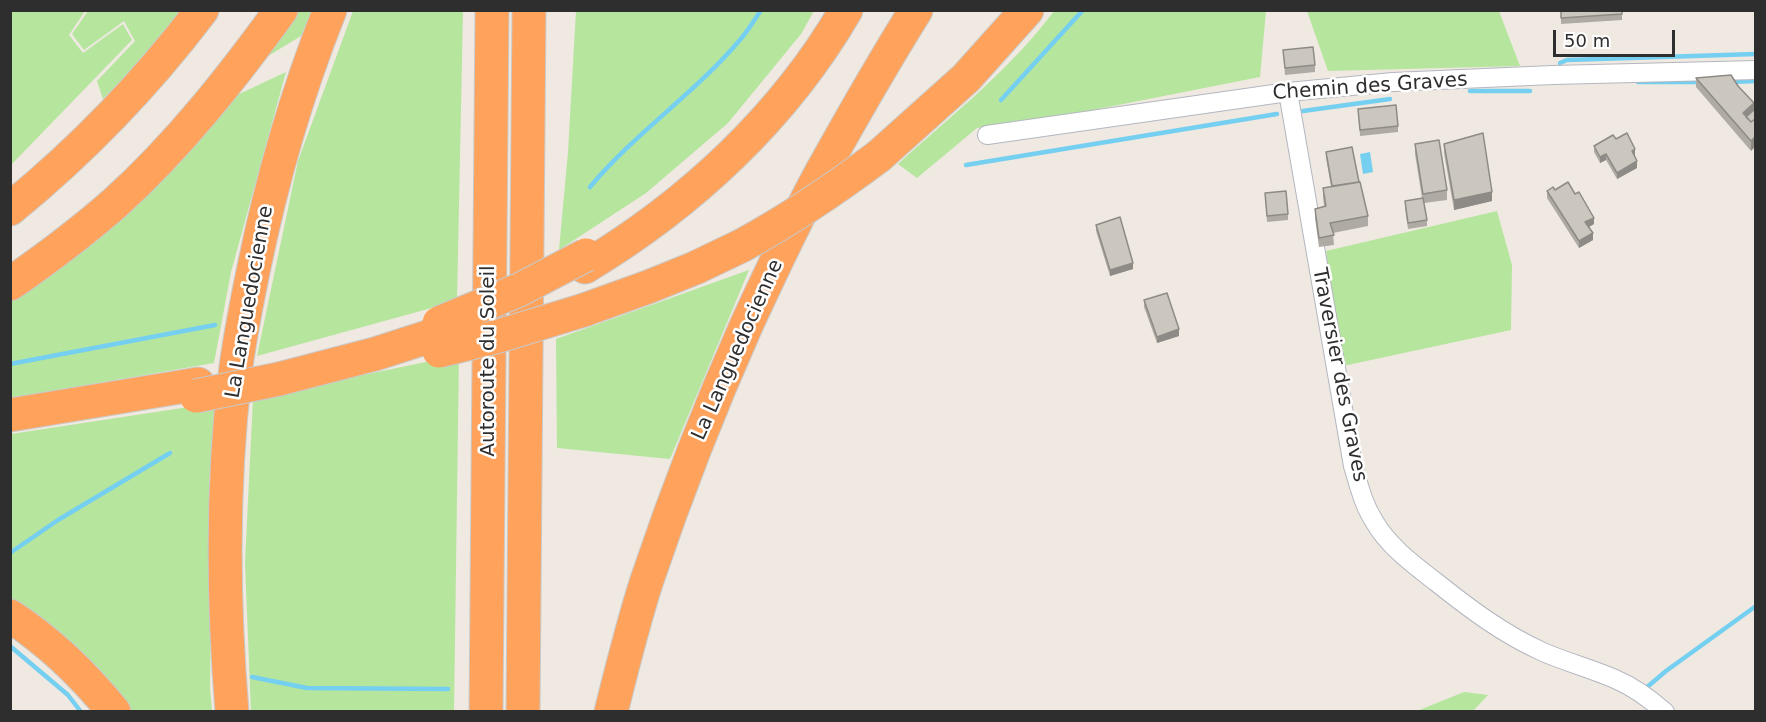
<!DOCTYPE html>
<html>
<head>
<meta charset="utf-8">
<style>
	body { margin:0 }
	#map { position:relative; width:1766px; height:722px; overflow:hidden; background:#efe9e1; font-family:"DejaVu Sans",sans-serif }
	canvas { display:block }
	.frame { position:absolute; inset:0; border:12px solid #2e2e2e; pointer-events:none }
	.scale { position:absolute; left:1553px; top:30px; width:122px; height:27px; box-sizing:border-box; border:3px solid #2e2e2e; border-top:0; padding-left:8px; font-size:18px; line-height:21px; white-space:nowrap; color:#2e2e2e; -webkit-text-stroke:4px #fff; paint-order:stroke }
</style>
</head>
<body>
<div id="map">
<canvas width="1766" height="722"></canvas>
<div class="frame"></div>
<div class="scale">50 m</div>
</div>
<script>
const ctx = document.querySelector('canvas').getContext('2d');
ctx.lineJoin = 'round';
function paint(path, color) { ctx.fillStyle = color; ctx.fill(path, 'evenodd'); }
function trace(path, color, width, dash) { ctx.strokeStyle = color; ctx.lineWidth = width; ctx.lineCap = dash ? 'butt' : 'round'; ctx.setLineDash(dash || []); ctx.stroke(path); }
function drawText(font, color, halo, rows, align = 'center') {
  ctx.font = font + ' "DejaVu Sans",sans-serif'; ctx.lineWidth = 5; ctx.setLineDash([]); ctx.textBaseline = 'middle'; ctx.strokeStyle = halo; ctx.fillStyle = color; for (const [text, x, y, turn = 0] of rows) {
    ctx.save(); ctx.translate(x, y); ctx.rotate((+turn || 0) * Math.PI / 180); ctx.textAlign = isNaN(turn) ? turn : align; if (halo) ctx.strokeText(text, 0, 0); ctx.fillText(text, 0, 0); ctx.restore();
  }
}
paint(new Path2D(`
	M11 10 85 11 69 35 83 53 123 24 132 40 11 165Z
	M88 11H180L145 56 103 99 97 81 135 41 124 21 84 50 72 34Z
	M292 11H313L301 36 250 67Z
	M353 11H463L457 301 257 356 298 161Z
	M576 11H814L801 34 728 123 646 193 559 250 568 152Z
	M1054 11H1266L1260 77 1027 123 977 128 917 178 898 164C952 115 1011 69 1054 11Z
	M1307 11H1499L1520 66 1328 71Z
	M286 72 231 272 214 363 11 398 10 291 218 104Z
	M1497 211 1512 265 1511 330 1343 366 1326 251Z
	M749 270 670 459 557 448 556 339Z
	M459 355 454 711 251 712 245 563 253 398Z
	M215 403 209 486 211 609 210 687 212 711H123L11 608V434Z
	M1464 692 1488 695 1473 711H1417Z`), '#b6e59e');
paint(new Path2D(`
	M1370 152 1373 172 1363 174 1360 154Z`), '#75cff0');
trace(new Path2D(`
	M1560 63 1567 60 1756 54
	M1638 82H1701
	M1730 82 1756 81
	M1470 91H1530
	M1001 100 1083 10
	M1303 111 1390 99
	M966 165 1277 114
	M590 187C635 133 694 94 739 41 747 32 754 21 761 10
	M10 364 215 325
	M10 553 58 520 170 453
	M10 646 68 695 81 712
	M252 677 307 688 448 689
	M1646 688 1666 671 1756 606`), '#75cff0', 4.5);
const minor = new Path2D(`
	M1288 92 1353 466C1359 485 1363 504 1374 521 1388 546 1414 565 1436 582 1470 609 1503 634 1543 652 1566 662 1592 669 1615 679 1634 687 1650 699 1665 712
	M987 135 1288 92 1393 82 1553 75 1756 70`);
const motorway = new Path2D(`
	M879 156 966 78 1027 10
	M10 209C81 151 146 84 202 10
	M585 267C690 204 784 117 846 10
	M10 284C46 259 82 232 115 203 178 146 231 79 281 10
	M584 310 648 287 695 268 741 246
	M279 379 375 354 440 333
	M10 415 198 384
	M10 616C50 642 84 675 114 712
	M232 712C223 602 222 484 235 375 239 340 246 306 253 272 271 183 296 95 330 10
	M486 712 492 10
	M523 712 529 10
	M611 712C622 668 633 623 647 580 676 494 709 409 746 326 770 274 794 222 822 171 852 117 883 63 916 10`);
trace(minor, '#b4b7c1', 20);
trace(motorway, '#c9c9c9', 35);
trace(minor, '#fff', 18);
trace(motorway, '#ffa35c', 33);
const motorwayBridge = new Path2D(`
	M741 246C789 220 835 189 879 156
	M439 323 519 290 586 255
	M439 351 499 336 584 310
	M196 396 279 379`);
trace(motorwayBridge, '#c9c9c9', 35, []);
trace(motorwayBridge, '#ffa35c', 33);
paint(new Path2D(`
	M1561 10H1622V20L1561 24Z
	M1283 50 1315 65V72L1285 75Z
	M1696 78 1754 103 1751 151 1696 87Z
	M1358 109 1398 126V132L1360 136Z
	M1616 139 1635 156H1634L1637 168 1617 179 1606 160 1600 163 1594 152V146Z
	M1415 144 1447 190V200L1424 203 1427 220V226L1408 229 1405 208V201L1422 198 1415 154Z
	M1444 144 1492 201 1454 210 1444 153Z
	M1326 152 1359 182 1368 216V226L1333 233 1334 245 1319 247 1315 218V209L1324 206 1323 197V188L1331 186 1326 158Z
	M1555 190 1594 224 1589 227 1593 240 1579 248 1547 198V191Z
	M1265 193 1288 214V220L1267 222Z
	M1096 225 1133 269 1110 276 1096 231Z
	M1144 300 1179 336 1157 343 1144 307Z`), '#afaba4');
paint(new Path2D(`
	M1754 103V113L1745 121 1743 113Z
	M1755 137V147L1751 151V141Z
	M1635 149V156L1632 158V151Z
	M1606 154V160L1600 163V157Z
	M1637 161V168L1617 179V173Z
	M1492 192V201L1454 210V200Z
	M1594 218V224L1585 229V222Z
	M1593 233V240L1579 248V241Z
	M1133 263V269L1110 276V270Z
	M1179 329V336L1157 343V337Z`), '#8e8b86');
const building = new Path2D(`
	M1561 10H1622V14L1561 18Z
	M1313 47 1315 65 1285 68 1283 50Z
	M1731 75 1738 86 1754 103 1743 113 1751 122 1755 119V137L1751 141 1696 78Z
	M1396 105 1398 126 1360 130 1358 109Z
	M1754 110 1755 111V119L1751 122 1746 117Z
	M1483 133 1492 192 1454 200 1444 144Z
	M1627 133 1635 149 1632 151 1637 161 1617 173 1606 154 1600 157 1594 146 1613 135 1616 139Z
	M1439 140 1447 190 1423 194 1415 144Z
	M1352 147 1359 182 1332 186 1326 152Z
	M1360 182 1368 216 1330 223 1334 235 1319 238 1315 209 1326 206 1323 188Z
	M1568 182 1575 194 1579 192 1594 218 1585 222 1593 233 1579 241 1547 191 1553 187 1555 190Z
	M1286 191 1288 214 1267 216 1265 193Z
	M1423 198 1427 220 1408 223 1405 201Z
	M1120 217 1133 263 1110 270 1096 225Z
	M1167 293 1179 329 1157 337 1144 300Z`);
paint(building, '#cbc7bf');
trace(building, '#8e8b86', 1.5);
drawText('20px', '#2e2e2e', '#fff', [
	["Chemin des Graves",1370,87,-4],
	["La Languedocienne",250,302,-80],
	["La Languedocienne",738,350,-66],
	["Autoroute du Soleil",489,361,-90],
	["Traversier des Graves",1339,375,79]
]);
</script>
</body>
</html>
